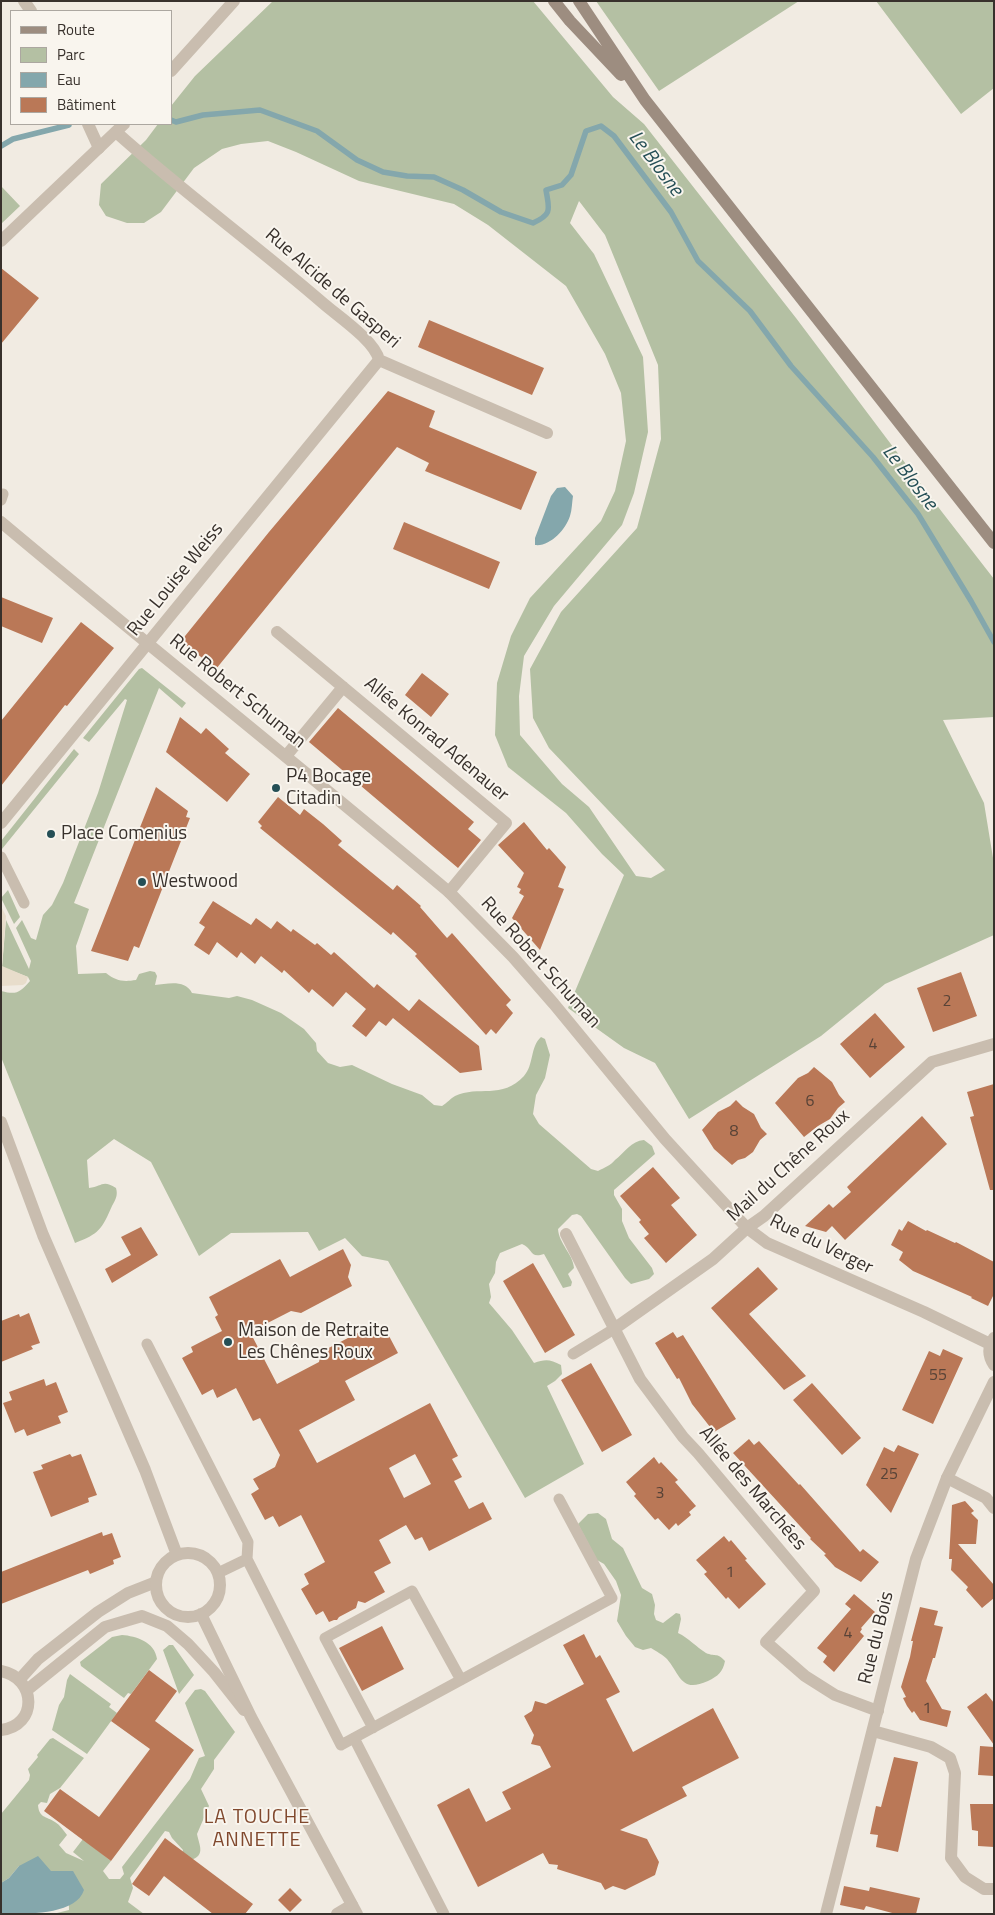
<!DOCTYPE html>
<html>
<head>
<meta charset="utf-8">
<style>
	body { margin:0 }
	#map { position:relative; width:995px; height:1915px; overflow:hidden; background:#f1ebe2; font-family:"Titillium Web",sans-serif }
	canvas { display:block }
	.frame { position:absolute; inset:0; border:2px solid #38312c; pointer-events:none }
	.legend { position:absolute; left:10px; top:10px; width:162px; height:115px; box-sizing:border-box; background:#f9f5ee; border:1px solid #aca7a0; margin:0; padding:6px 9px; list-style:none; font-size:15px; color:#38312c }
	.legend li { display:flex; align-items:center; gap:10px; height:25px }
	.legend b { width:25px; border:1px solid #aca7a0 }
</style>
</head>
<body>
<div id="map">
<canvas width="995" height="1915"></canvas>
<div class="frame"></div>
<ul class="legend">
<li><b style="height:6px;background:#9d8d80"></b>Route</li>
<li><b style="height:14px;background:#b4c0a3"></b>Parc</li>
<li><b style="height:14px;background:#84a7ac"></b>Eau</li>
<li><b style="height:14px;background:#ba7857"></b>Bâtiment</li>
</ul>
</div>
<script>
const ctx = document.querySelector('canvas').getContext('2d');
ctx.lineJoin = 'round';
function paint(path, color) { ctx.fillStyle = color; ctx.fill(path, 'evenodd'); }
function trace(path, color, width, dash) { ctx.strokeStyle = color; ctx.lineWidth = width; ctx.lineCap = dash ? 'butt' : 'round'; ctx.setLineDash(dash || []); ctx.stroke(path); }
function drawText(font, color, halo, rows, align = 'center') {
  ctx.font = font + ' "Titillium Web",sans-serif'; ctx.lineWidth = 4; ctx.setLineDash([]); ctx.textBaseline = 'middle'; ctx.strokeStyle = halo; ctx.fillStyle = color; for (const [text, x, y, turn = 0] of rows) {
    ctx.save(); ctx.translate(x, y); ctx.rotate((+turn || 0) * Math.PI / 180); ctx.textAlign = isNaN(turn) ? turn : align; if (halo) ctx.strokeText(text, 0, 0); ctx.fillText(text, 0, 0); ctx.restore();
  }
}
paint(new Path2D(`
	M273 1H533L613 97 644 124 796 318 942 512 994 579V717L943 720 984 803 994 864V935L885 984 821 1036 689 1119 655 1063 624 1048 568 1008 624 875 602 854 566 813 508 767 495 735 497 683 511 636 530 598 601 521 615 491 626 441 621 393 605 354 566 286 488 225 454 204 359 181 296 152 268 141 241 144 222 149 194 168 161 212 144 223H127L106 216 99 205 101 184 146 140 158 124H171V106L195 76ZM579 201 605 235 658 365 661 439 637 528 561 612 530 669 533 718 549 748 665 870 651 878 636 876 589 807 562 784 520 735 519 696 524 656 554 606 622 525 634 493 648 432 643 357 594 254 570 223Z
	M596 1H799L659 91Z
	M876 1H994V88L961 114Z
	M1 186 20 206 1 224Z
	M142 668 186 703 182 708 159 688 74 903 89 909 76 946 78 974 106 973C116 981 123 982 136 980L139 974 150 971 155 972 157 976 155 985C167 984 185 979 192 993L229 998 237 996 252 1000 281 1013 304 1029 316 1043 317 1051 328 1063 340 1067 352 1065 392 1084 422 1095 434 1105 442 1106C447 1103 451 1098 455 1096 478 1085 502 1100 524 1076 534 1065 530 1047 541 1037L545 1039 550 1055 545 1078 536 1095 533 1114 539 1124 591 1169 598 1171C604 1168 611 1165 615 1160 625 1152 631 1141 644 1140L652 1146 655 1154 614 1190V1195L622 1209V1221L629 1238 652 1268 654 1274 649 1279 631 1284 625 1278 581 1216 577 1214 572 1215 558 1229C559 1244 573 1254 574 1268L568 1274 572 1282 571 1286 563 1288 544 1254C529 1259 533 1248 522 1244L500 1253 496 1262 495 1273 489 1284 491 1297 489 1303 512 1330 534 1363C545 1359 550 1359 561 1365L562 1374 555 1381 547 1386 584 1464 525 1498 388 1261 362 1256 345 1238 319 1251 308 1232 231 1233 199 1256 151 1162 114 1139 87 1160 89 1188C102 1187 102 1179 116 1188 118 1195 116 1199 112 1206 102 1229 99 1234 75 1243L1 1057V991C17 995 19 993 30 981L28 977 2 967 6 920 29 969 31 961 16 928 22 920 31 938 36 940 43 915 52 905 63 883 98 793 127 700 125 699 89 742 83 738 139 669Z
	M74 749 79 754 2 849 1 841Z
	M8 890 20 917 14 924 1 898Z
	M598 1513 606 1519 612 1539 623 1548 642 1588 652 1594 655 1605 654 1614 656 1620 663 1623 676 1613 680 1614 681 1619 678 1633C689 1638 696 1647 706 1653 715 1657 717 1652 725 1661 723 1672 718 1676 708 1681 681 1693 681 1676 667 1659 663 1655 656 1651 651 1648L643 1650 635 1647 626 1636 617 1621 621 1595 616 1581 604 1564 597 1560 578 1524 588 1514Z
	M122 1635C136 1636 155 1642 157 1659L131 1694 128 1693 124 1698 81 1666 80 1662 112 1637Z
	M169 1645H173L194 1675 179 1694 163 1650Z
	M70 1674 111 1704 109 1707 117 1713 87 1754 52 1730 59 1705 64 1697 67 1680Z
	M201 1689 205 1691 235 1732 214 1760V1769L201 1789 209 1806 197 1834C199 1845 206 1855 191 1860L182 1853 183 1850 172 1838 169 1832 165 1831 130 1878 133 1888 128 1902 144 1914H53L69 1910 68 1871H51L19 1866 9 1878 1 1883V1814L29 1780 30 1775 28 1769 38 1757 37 1755 50 1739 53 1738 84 1758 60 1788 50 1794 47 1803 41 1802 38 1805C39 1818 46 1816 55 1822 60 1825 63 1830 67 1835L59 1845 66 1853 84 1861 73 1852 83 1839 111 1861 103 1871 109 1879H120L124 1874 122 1867 190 1779 199 1758 205 1756 185 1703 195 1690Z`), '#b4c0a3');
paint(new Path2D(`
	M1 906 6 916 2 966 28 977 26 983 23 985 1 986Z`), '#e8ddcb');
paint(new Path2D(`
	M565 487 573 496C572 502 572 510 570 516 566 529 550 547 535 545V538L551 496 557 488Z
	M38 1856 51 1871H73L84 1890C76 1915 28 1914 1 1914V1883L9 1878 19 1866Z`), '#84a7ac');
trace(new Path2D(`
	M171 120 176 122 203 115 260 110 317 131 357 160 383 172 407 176 434 177 463 190 501 212 533 223C553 214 549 209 546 190L562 185 571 175 586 131 601 126 614 136 671 212 698 261 750 311 791 366 873 457 918 514 971 601 994 642
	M1 146 13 139 69 125`), '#84a7ac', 5.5);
paint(new Path2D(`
	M1 268 39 298 1 344Z
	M429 320 544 368 532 395 418 347Z
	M388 391 435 411 429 427 537 472 521 510 425 471 429 463 397 447 216 669 181 641 269 532Z
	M404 522 500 562 489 589 393 549Z
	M1 597 53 618 42 643 1 626Z
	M81 622 114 648 67 706 65 705 1 786V721Z
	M422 673 449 694 431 717 405 695Z
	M338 708 474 822 468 829 481 840 458 868 309 742Z
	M180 717 201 734 206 728 229 749 225 753 250 774 227 802 166 752Z
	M156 787 188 811 186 817 190 818 139 948 134 946 128 961 91 951Z
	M278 797 300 815 304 809 323 824 342 841 338 845 393 890 397 885 421 906 420 907 447 938 452 933 511 1000 506 1005 513 1013 496 1034 491 1029 486 1035 415 956 417 954 393 932 391 935 260 828 262 826 258 822Z
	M524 822 547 850 549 848 566 867 558 887 564 889 540 950 512 918 524 896 519 893 521 889 517 887 524 873 498 845Z
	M213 901 251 925 256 918 271 929 277 921 291 932 293 929 315 945 317 943 331 955 334 952 374 988 377 984 409 1011 419 999 479 1046 482 1070 460 1073 393 1018 386 1026 379 1021 366 1037 352 1026 366 1009 346 992 333 1007 312 989 309 993 284 970 282 973 261 956 255 964 241 952 237 958 217 942 209 955 194 945 205 927 199 923Z
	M961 972 977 1016 933 1032 917 988Z
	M875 1013 905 1047 870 1078 840 1044Z
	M814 1067 832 1082 839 1095 845 1102 838 1108 830 1119 818 1126 804 1137 775 1103 798 1078 808 1073Z
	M994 1084V1190H990L970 1117 974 1116 967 1092Z
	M736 1100 743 1107 754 1114 761 1128 767 1134 760 1140 753 1152 745 1158 738 1160 732 1165 714 1149 702 1130 718 1112 730 1106Z
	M922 1116 947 1144 845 1240 832 1226 826 1232 805 1226 829 1204 833 1208 851 1192 847 1187Z
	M653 1167 680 1198 671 1205 697 1235 666 1263 644 1238 649 1234 639 1222 641 1220 620 1196Z
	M908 1221 926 1231 927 1230 955 1243 956 1242 994 1262V1294L988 1306 971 1298 972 1297 913 1271 899 1260 903 1252 891 1245 899 1229 902 1231Z
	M141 1227 158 1255 112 1283 105 1269 131 1255 121 1237Z
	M343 1249 351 1265 348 1277 352 1286 301 1313 291 1311 250 1332 277 1384 319 1362 321 1352 373 1325 378 1334 389 1336 398 1353 345 1381 355 1400 299 1430 317 1463 430 1403 458 1456 452 1459 462 1477 454 1481 469 1509 483 1502 492 1519 429 1551 422 1537 415 1540 406 1525 379 1540 391 1563 374 1572 385 1592 365 1603 358 1601 356 1608 339 1617 337 1620H334L329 1622 323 1611 316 1615 301 1589 309 1584 304 1574 325 1562 301 1515 279 1527 273 1516 265 1520 251 1494 259 1489 253 1479 275 1467 280 1455 260 1418 253 1421 236 1388 217 1398 213 1389 202 1395 182 1358 193 1352 191 1347 222 1331 215 1317 218 1315 209 1297 280 1259 290 1277ZM415 1454 431 1484 404 1498 389 1468Z
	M533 1263 575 1335 545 1353 503 1281Z
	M758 1267 778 1289 749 1314 806 1376 784 1390 711 1308Z
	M29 1313 40 1343 31 1346 33 1349 1 1362V1321L19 1314 20 1317Z
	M673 1332 677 1338 683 1335 736 1419 714 1432 692 1404 679 1378 677 1379 655 1343Z
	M943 1349 963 1358 933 1424 902 1410 929 1351 940 1356Z
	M591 1363 632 1435 602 1452 561 1380Z
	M44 1379 46 1386 56 1382 68 1412 58 1416 61 1423 27 1436 24 1429 15 1433 3 1403 12 1400 9 1392Z
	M812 1383 861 1438 842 1455 793 1400Z
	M749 1439 754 1445 759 1441 799 1485 800 1484 860 1552 863 1549 879 1562 861 1582 835 1567 824 1555 826 1554 810 1539 811 1538 733 1453Z
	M898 1445 919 1454 891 1513 866 1485 884 1447 894 1452Z
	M70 1454 72 1457 81 1454 97 1495 88 1498 89 1502 51 1517 33 1472 43 1469 41 1465Z
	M654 1457 659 1464 661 1462 678 1480 675 1482 696 1506 689 1512 691 1515 678 1526 676 1523 669 1530 658 1518 655 1520 634 1496 636 1494 626 1482Z
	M965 1501 974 1511 971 1513 978 1520 976 1544H958L994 1585V1598L982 1608 966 1590 968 1587 951 1570 952 1559H949L952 1505Z
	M102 1532 103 1536 112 1533 121 1557 113 1560 114 1564 90 1574 88 1570 1 1604V1572Z
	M724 1536 729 1542 731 1540 747 1559 745 1560 766 1584 739 1609 728 1597 726 1599 704 1574 707 1572 696 1560Z
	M854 1594 875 1612 861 1628 862 1629 860 1632 864 1636 834 1672 823 1662 827 1656 817 1648 851 1609 845 1604Z
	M920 1607 938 1611 934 1625 943 1627 935 1658H933L926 1681 942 1709 951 1711 947 1727 920 1720 914 1711 912 1713 907 1706 903 1698 906 1697 901 1687 910 1657 913 1641H911Z
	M382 1626 404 1669 362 1691 339 1648Z
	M584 1634 596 1658 600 1655 620 1692 606 1699 633 1752 713 1708 739 1758 682 1787 687 1796 620 1830 647 1839 659 1862 655 1875 625 1890 613 1886 605 1890 601 1883 557 1869 558 1865 549 1864 543 1853 478 1887 437 1805 469 1788 486 1822 511 1809 502 1792 551 1767 540 1746 531 1744 534 1735 524 1716 532 1711 535 1701 546 1704 584 1684 563 1645Z
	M149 1670 177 1691 155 1721 194 1750 111 1861 44 1811 60 1789 99 1817 150 1749 111 1721Z
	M986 1693 994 1703V1745L967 1707Z
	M980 1746 994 1747V1776L978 1775Z
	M894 1757 918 1762 898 1852 876 1847 878 1835 870 1834 876 1806 881 1807Z
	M970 1804H994V1847L978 1846V1831L972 1830Z
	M165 1838 253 1904 245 1914H213L164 1876 149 1896 132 1884Z
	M844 1886 869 1891 870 1887 920 1898 916 1914H896L866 1906 864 1910 840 1905Z
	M290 1888 302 1900 290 1912 278 1900Z`), '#ba7857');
trace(new Path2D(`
	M1 500 3 494
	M1 857 24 903
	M147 1344 248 1542 247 1559 341 1745 612 1598 559 1499
	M573 1354 614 1329
	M218 1573 247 1559
	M373 1728 325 1638 412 1591 461 1680
	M354 1738 444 1914`), '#c9bdaf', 11);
trace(new Path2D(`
	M24 1 31 11
	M88 124 99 148
	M116 132C183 192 256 245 324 304 339 317 375 341 379 360L547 433
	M277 632 506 823 449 892
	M286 756 343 687
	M1 823 379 360
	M566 1234 640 1379 683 1437 698 1453 814 1591 766 1642 805 1676 835 1695 878 1711
	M614 1329 713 1259 747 1228 764 1216 932 1062 994 1044
	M947 1478 986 1498 994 1508
	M1 1671C37 1678 38 1726 1 1730
	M20 1679 38 1659 98 1612 128 1593 156 1582
	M27 1690 105 1627 142 1616 167 1626 188 1644 214 1672 244 1710
	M873 1731 931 1747 950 1758 955 1773 951 1858 965 1877 984 1889H994
	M337 1914 352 1905`), '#c9bdaf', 12);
trace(new Path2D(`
	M171 71 234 1
	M1 241 124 124
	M1 522C150 647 301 767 449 892L513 957 554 1004 665 1139 697 1174 747 1228 767 1243 924 1312 990 1344
	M1 1122 43 1235 145 1470 177 1555
	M994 1338C987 1348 988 1356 994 1365
	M156 1585a32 32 0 1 1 64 0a32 32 0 1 1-64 0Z
	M201 1614 251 1717 357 1914
	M826 1914 916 1559 947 1478 994 1382`), '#c9bdaf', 12);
trace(new Path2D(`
	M554 1 570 21 621 75
	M579 1 645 100 994 543`), '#9d8d80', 12);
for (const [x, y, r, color] of [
	[276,788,5,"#254f56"],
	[51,834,5,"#254f56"],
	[142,882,5,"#254f56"],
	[228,1342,5,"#254f56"]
]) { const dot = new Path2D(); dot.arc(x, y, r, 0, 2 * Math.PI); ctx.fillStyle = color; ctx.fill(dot); trace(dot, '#f9f5ee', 2); }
drawText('16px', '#584337', null, [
	["2",947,1002],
	["4",873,1045],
	["6",810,1102],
	["8",734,1132],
	["55",938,1376],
	["25",889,1475],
	["3",660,1494],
	["1",730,1573],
	["4",848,1634],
	["1",927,1709]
]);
drawText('19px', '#38312c', '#f9f5ee', [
	["Rue Alcide de Gasperi",332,289,41],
	["Rue Louise Weiss",176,580,-51],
	["Rue Robert Schuman",237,692,39],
	["Allée Konrad Adenauer",436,740,40],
	["Rue Robert Schuman",540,963,48],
	["Mail du Chêne Roux",789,1166,-42],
	["Rue du Verger",821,1245,26],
	["Allée des Marchées",752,1489,50],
	["Rue du Bois",877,1638,-76]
]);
drawText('19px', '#38312c', '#f9f5ee', [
	["P4 Bocage",286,777],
	["Citadin",286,799],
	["Place Comenius",61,834],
	["Westwood",152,882],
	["Maison de Retraite",238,1331],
	["Les Chênes Roux",238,1353]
], 'left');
drawText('italic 20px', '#254f56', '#f9f5ee', [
	["Le Blosne",655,164,53],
	["Le Blosne",909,478,52]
]);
ctx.letterSpacing = '1px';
drawText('20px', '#80482d', '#f9f5ee', [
	["LA TOUCHE",257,1818],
	["ANNETTE",257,1841]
]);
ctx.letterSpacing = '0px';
</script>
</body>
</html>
